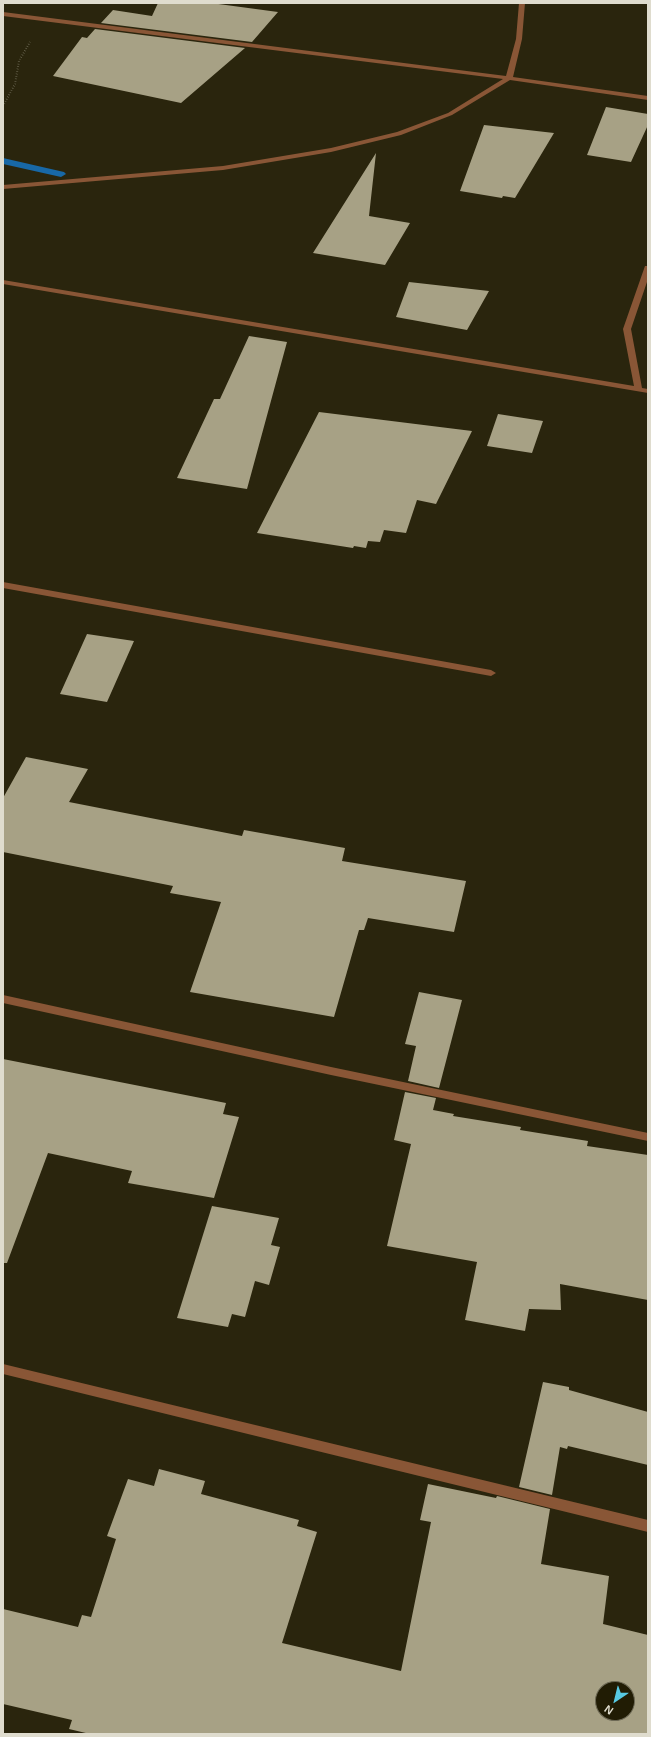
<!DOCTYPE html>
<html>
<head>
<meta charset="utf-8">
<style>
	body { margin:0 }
	#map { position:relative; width:651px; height:1737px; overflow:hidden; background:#2a250d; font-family:Arial,sans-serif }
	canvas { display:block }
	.frame { position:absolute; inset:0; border:4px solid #dfdcce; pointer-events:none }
	.north { position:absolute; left:595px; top:1681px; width:40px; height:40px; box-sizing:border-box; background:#211c04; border:1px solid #6d6955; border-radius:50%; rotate:215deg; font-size:11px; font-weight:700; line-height:16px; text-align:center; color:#dfdcce }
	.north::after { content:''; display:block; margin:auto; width:14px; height:18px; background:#57c9e2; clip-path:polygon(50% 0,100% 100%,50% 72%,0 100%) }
</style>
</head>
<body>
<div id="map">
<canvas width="651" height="1737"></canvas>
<div class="frame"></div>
<div class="north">N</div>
</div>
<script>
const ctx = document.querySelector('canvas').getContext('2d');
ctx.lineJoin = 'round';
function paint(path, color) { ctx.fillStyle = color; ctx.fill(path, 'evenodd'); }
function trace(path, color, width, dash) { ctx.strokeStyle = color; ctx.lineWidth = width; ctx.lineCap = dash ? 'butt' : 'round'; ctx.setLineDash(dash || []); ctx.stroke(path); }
paint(new Path2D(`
	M3 158 64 172 66 174 61 177 3 164Z`), '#1868a6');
paint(new Path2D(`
	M158 3H211L278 12 252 42 101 23 113 10 152 16Z
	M95 29 245 48 181 103 53 76 82 37 87 38Z
	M606 107 648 114V125L631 162 587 155Z
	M484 125 554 133 515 198 503 196 502 198 460 191Z
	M376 153 369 216 410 223 385 265 313 253Z
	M409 282 489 291 467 330 396 317Z
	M249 336 287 342 247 489 177 478 214 399H220Z
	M319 412 472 431 436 504 417 500 406 533 384 530 380 542 368 541 366 548 354 546 353 548 257 533Z
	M498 414 543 421 532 453 487 446Z
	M87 634 134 641 107 702 60 694Z
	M26 757 88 769 69 802 242 836 244 830 345 848 342 861 466 881 454 932 368 918 364 930H359L334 1017 190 992 221 902 170 893 173 886 3 852V798Z
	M419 992 462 1000 439 1088 408 1081 416 1046 405 1044Z
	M3 1059 226 1103 223 1114 239 1117 214 1198 128 1183 132 1171 48 1153 7 1263H3Z
	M405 1092 436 1098 433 1110 454 1114 453 1116 521 1127 520 1130 588 1141 587 1146 648 1155V1300L560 1284 561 1310 529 1309 525 1331 465 1320 477 1262 387 1246 411 1144 394 1140Z
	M212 1206 279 1218 271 1245 280 1247 269 1285 255 1281 245 1317 232 1314 228 1327 177 1318Z
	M543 1382 569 1387V1390L648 1412V1465L568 1446 567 1449 560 1447 552 1495 519 1487Z
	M159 1469 205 1481 201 1494 299 1520 297 1526 317 1532 282 1643 401 1671 431 1522 420 1520 428 1484 496 1498 497 1496 550 1509 541 1564 609 1576 603 1624 648 1635V1734H90L69 1729 72 1720 3 1704V1609L78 1627 82 1615 91 1617 116 1539 107 1536 128 1479 154 1486ZM603 1689H627V1713H603Z`), '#a7a185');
trace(new Path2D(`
	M3 106 15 84 19 61 30 42`), '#7a7662', 2, [0.5, 2]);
paint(new Path2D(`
	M519 3H525L522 39 513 77 648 96V100L510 80 452 115 401 135 331 152 223 170 3 189V185L223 166 331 148 397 132 448 113 503 79 3 16V12L506 76 516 39Z
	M645 266H648V279L631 329 642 388 648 389V393L3 284V280L634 386 623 329Z
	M3 582 491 670 496 673 491 676 3 588Z
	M3 995 331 1067 648 1133V1141L331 1075 3 1003Z
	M3 1364 648 1520V1532L3 1374Z`), '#895636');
</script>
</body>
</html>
